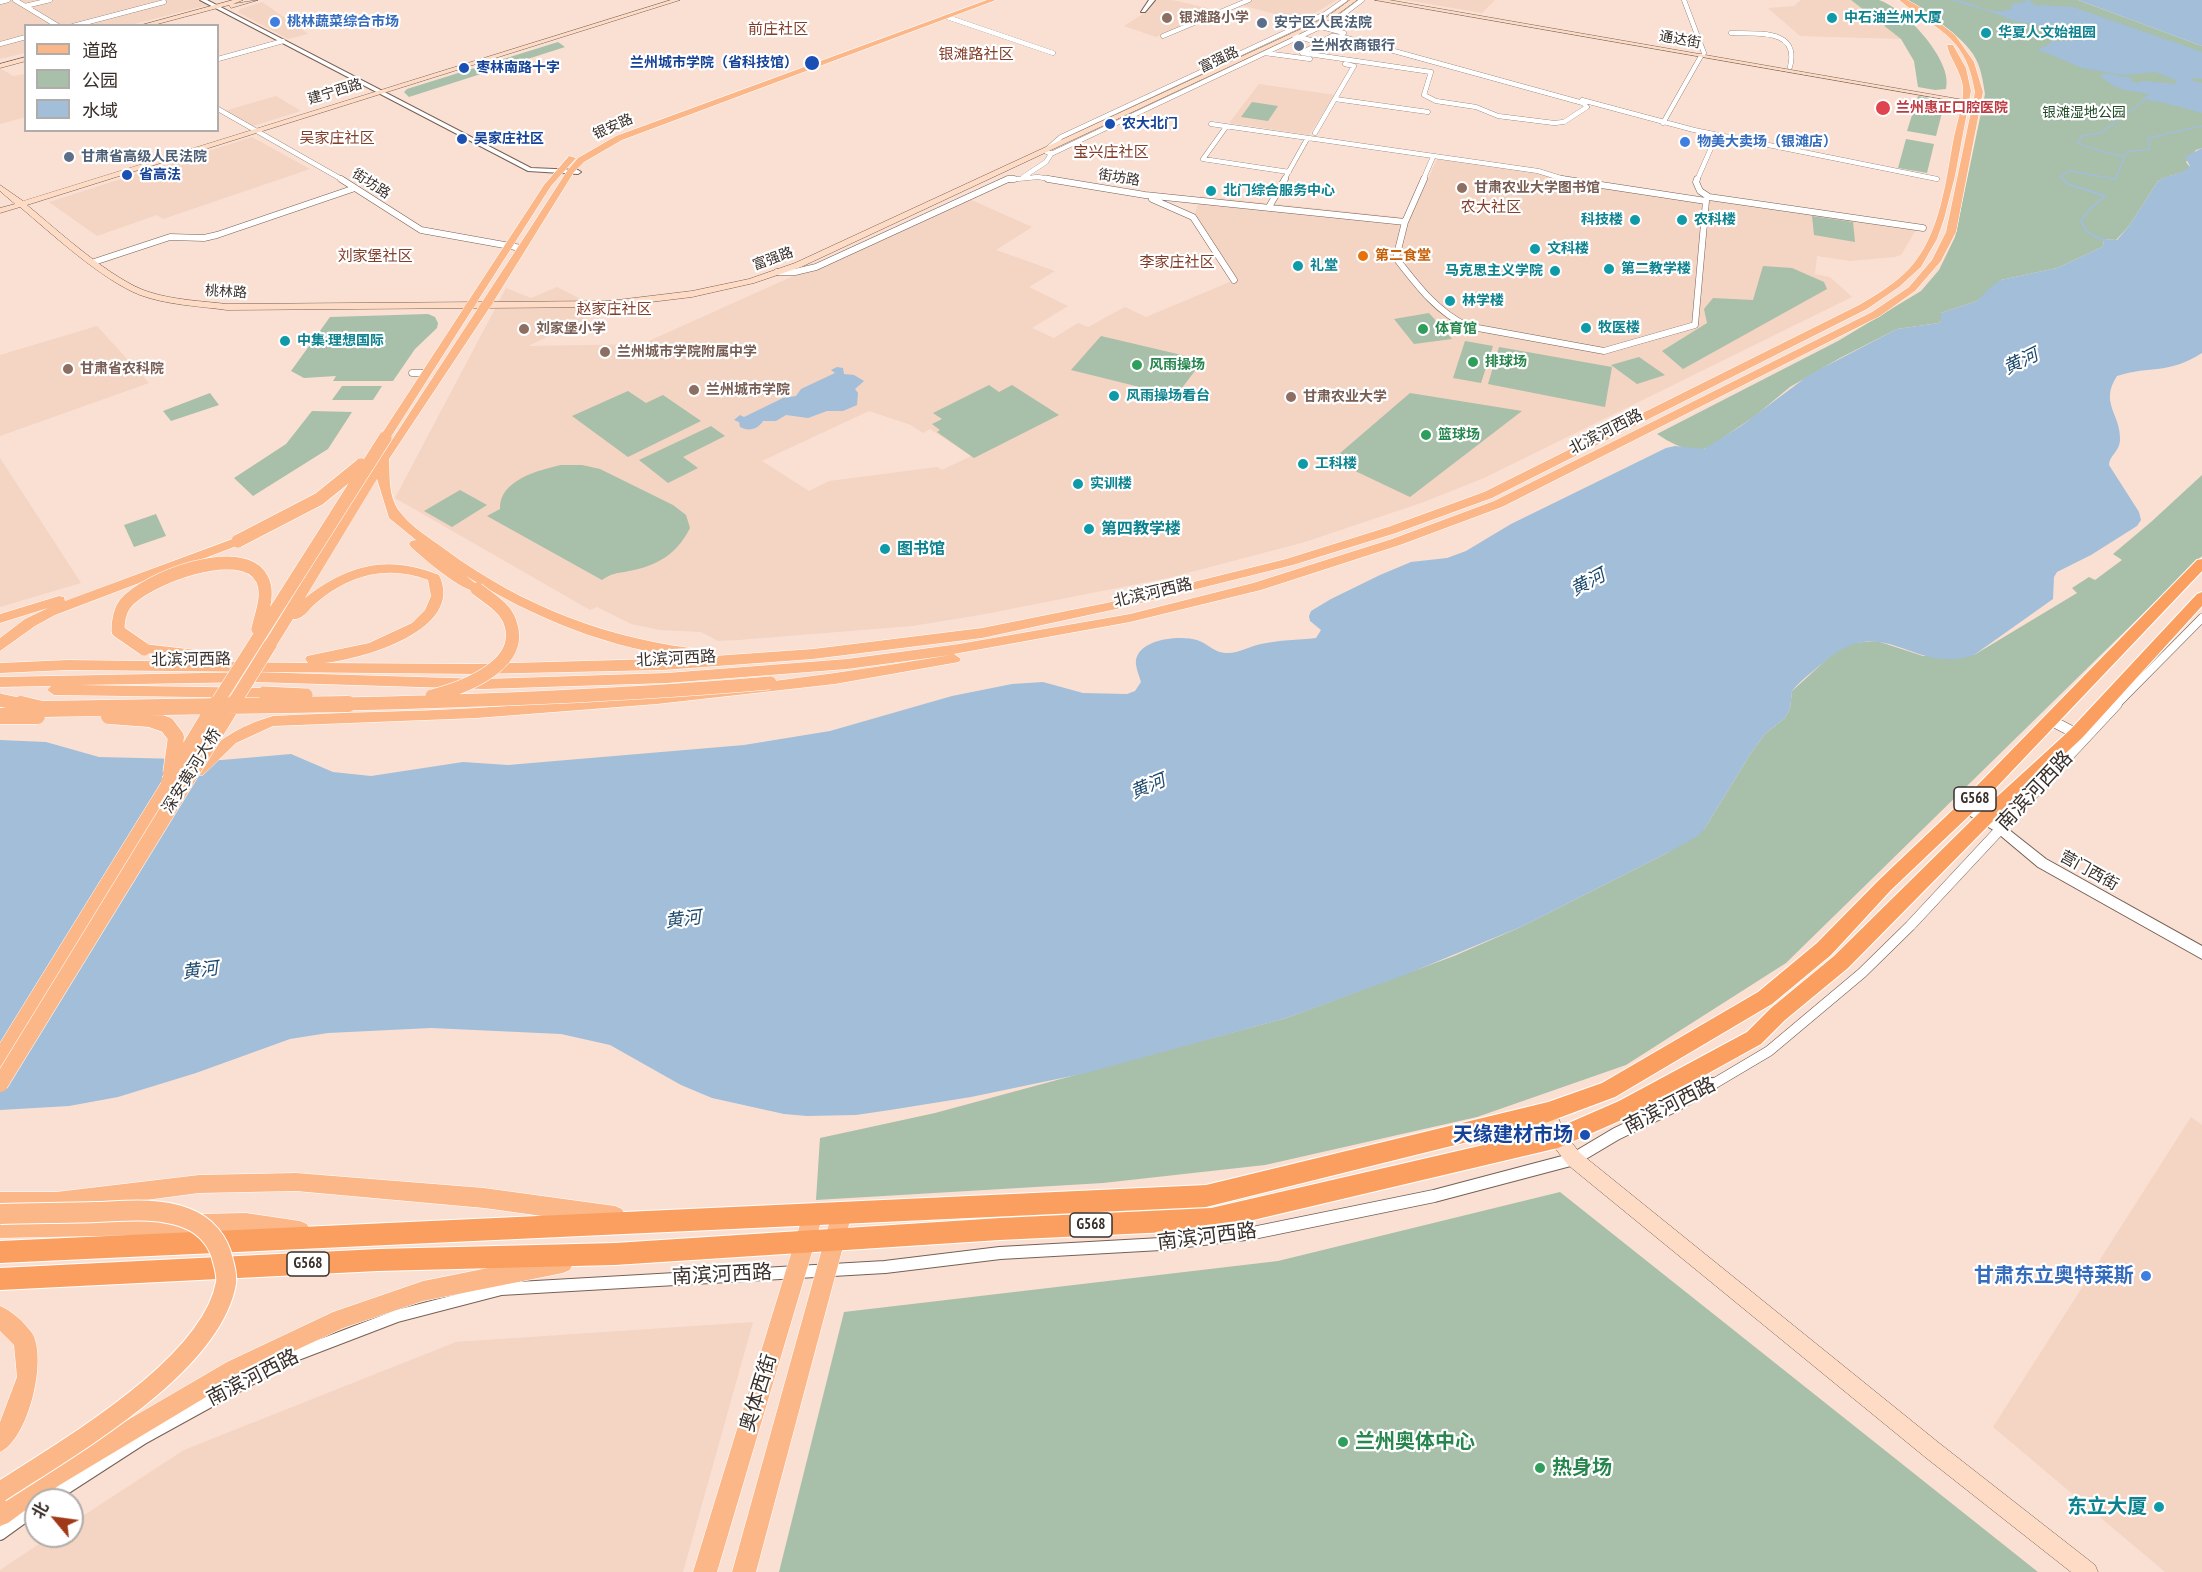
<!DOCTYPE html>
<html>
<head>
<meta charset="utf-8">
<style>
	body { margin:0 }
	#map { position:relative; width:2202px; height:1572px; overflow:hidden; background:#fae0d3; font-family:"PT Sans Narrow","Noto Sans SC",sans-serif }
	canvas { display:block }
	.legend { position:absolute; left:24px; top:24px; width:195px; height:108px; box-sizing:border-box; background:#fff; border:2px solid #b0acaa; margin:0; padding:8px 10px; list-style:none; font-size:18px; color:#3a302b }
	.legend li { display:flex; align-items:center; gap:12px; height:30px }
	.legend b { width:30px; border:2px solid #b0acaa }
	.north { position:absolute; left:24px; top:1488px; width:60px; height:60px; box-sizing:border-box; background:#fff; border:2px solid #b0acaa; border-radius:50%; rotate:299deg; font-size:16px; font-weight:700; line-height:24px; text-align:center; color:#3a302b }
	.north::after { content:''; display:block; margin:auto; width:21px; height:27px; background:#a03917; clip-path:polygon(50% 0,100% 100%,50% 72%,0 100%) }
</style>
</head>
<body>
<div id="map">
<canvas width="2202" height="1572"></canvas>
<ul class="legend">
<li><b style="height:8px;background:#fbb788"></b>道路</li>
<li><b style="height:16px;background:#a8bfa9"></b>公园</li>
<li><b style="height:16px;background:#a2bed9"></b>水域</li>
</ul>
<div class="north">北</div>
</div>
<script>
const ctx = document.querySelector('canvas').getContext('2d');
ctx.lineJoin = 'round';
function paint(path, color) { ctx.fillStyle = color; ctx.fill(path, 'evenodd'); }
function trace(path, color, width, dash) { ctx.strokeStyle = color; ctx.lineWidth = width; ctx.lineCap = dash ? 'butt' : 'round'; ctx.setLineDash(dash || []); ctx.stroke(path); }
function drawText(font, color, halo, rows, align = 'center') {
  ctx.font = font + ' "PT Sans Narrow","Noto Sans SC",sans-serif'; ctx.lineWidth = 4.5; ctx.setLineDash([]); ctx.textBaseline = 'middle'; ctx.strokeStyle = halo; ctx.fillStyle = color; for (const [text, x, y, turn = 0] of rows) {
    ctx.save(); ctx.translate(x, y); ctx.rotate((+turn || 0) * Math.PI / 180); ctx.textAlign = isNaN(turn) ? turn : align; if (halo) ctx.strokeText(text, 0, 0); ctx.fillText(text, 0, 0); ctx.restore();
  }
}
paint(new Path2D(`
	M0 0H198L208 5 130 25 26 26 25 53 0 59Z
	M1155 0H1172L1217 10 1156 37 1124 26 1143 14Z
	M1253 0H1337L1301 21 1241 5Z
	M1405 0H1495L1482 13Z
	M1801 0H1851L1901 39 1800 36 1768 8 1794 6Z
	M262 2 307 33 308 34 288 39 238 12 240 9Z
	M0 68 13 76 25 74 26 117 0 124Z
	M1259 84 1335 95 1309 135 1229 123Z
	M276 96 301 111 250 127 224 111Z
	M252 137 310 169 163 219 157 215 97 236 49 202Z
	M1437 159 1917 228 1901 255 1895 257 1850 261 1817 256 1815 274 1830 277 1852 297 1484 478 1421 503 1305 542 1168 578 980 615 912 626 738 640 718 641 701 632 660 630 631 624 597 607 590 610 395 498 506 288 531 298 557 287 604 311 528 346 642 344 967 198 1032 227 996 250 1055 271 1029 287 1068 306 1032 328 1054 338 1078 323 1088 327 1125 307 1146 317 1237 279 1195 214 1200 196 1410 218ZM869 411 911 425 923 433 930 429 971 456 942 470 937 467 829 481 809 491 762 461Z
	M97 326 149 383 0 436V355Z
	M0 458 81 583 0 607Z
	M2191 1117 2202 1125V1572H2165L1993 1427Z
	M753 1322 683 1572H0V1570L51 1536H72V1523L184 1450 456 1342Z`), '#f4d4c2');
paint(new Path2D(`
	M1851 0C1859 0 1871 0 1879 0 1904 8 1954 61 1946 89L1935 90 1918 87 1914 61 1901 39Z
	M1902 0H2078L2202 46V148L2196 150 2186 162 2190 167C2180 176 2169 174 2158 181L2129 226 2116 240 2104 239 2103 246 2100 248 2057 268 2001 280 1977 301 1941 313V321L1939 323 1897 329 1840 358 1790 387 1755 416 1709 447C1692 455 1672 444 1657 434L1838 341 1921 291 1939 270 1955 237 1985 94C1983 81 1981 66 1973 54 1957 31 1926 13 1902 0Z
	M558 42 565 47 409 97 404 92 407 89Z
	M1918 96 1934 99 1944 105 1936 136 1907 131Z
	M1252 102 1278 106 1268 121 1241 117Z
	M1906 139 1934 144 1927 173 1898 168Z
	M1812 216 1853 222 1855 242 1814 235Z
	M1763 266 1792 268 1824 282 1827 289 1683 369 1662 351 1707 323 1704 309 1713 298 1753 300Z
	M1429 313 1452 339 1414 344 1394 319Z
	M428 314 435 317 438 323 437 328 415 349 393 381H333L336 376 304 378 291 371 330 317Z
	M1101 336 1203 360 1176 396 1071 370Z
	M1465 341 1493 346 1481 383 1453 378Z
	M1499 347 1612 367 1605 407 1488 384Z
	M1639 357 1665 375 1637 384 1611 365Z
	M989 385 999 392 1012 385 1059 415 974 458 937 432 940 430 932 424 942 419 933 413Z
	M342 386H382L373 400H332Z
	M628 391 646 403 663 395 701 421 628 457 572 416Z
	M210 393 219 405 171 421 163 411Z
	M1410 393 1522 411 1410 497 1332 460Z
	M312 411 352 412 328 449 253 496 234 478 286 444Z
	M711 426 725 436 683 457 698 468 668 483 639 460Z
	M561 465H582L600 469 673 505 686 515 690 528C677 554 657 566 629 571 616 574 614 572 602 580L487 516 500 509C499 480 539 470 561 465Z
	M2202 475V556L1786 963 1626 1065 1477 1117 1265 1165 1103 1183 816 1200 820 1138 935 1113 1286 1018 1454 956 1523 926 1667 853 1705 828 1751 753 1765 734 1785 718 1790 709 1792 691 1836 651 1851 643 1877 641 1923 656 1974 655 2077 593 2072 588 2089 577 2095 580 2122 560 2113 554 2151 522Z
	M460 490 487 505 452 527 424 511Z
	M156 514 166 536 134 547 124 525Z
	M1560 1192 2038 1572H779L844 1312 1278 1261Z`), '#a8bfa9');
paint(new Path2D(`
	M1951 0C1976 0 1982 17 2012 9V4L2026 2 2024 0H2029L2035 5 2073 7 2202 52V79L2192 78 2193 81 2202 83V113L2164 103 2142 99 2149 94C2128 89 2117 93 2100 75L2105 73 2131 78 2133 83 2144 81 2175 84 2176 80 2155 72 2124 75 2082 68 2037 49 2049 45 2051 41H2068V37L2054 29 2001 18H2010Z
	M2078 0H2202V46L2089 4Z
	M2202 148V353C2168 375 2151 365 2117 376 2099 403 2121 414 2120 440 2120 451 2109 456 2109 465L2139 512 2141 520 2137 526 2091 555 2057 572 2054 577 2053 599 1974 655C1912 676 1884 609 1823 663 1812 672 1801 680 1792 691L1790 709 1785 718 1765 734 1751 753 1705 828 1698 836 1667 853 1523 926 1407 974 1286 1018 1086 1073 971 1097 890 1110 856 1115 807 1116 784 1114 712 1098 681 1085 610 1045 561 1034 431 1028 328 1033 290 1039 196 1073 118 1097 69 1106 0 1110V740L46 742 99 757 222 760 291 754 333 772 371 776 463 762 508 765 744 745 830 731 952 696 1012 684 1043 682 1083 693 1127 694 1135 691 1141 682C1139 675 1135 666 1136 660 1140 638 1181 635 1197 640 1207 643 1215 653 1226 653 1237 654 1250 646 1261 644 1279 640 1298 640 1316 638L1321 630 1310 621 1309 616 1311 611 1331 599 1380 575 1411 562 1447 558 1466 551 1511 524 1666 448 1675 446 1704 449 1741 426 1809 375 1897 329 1939 323 1941 321V313L1977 301 1993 285 2001 280 2057 268 2100 248 2103 246 2104 239 2117 240 2129 226 2158 181C2168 174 2180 176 2190 166L2185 157Z
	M837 367 843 368 844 374 854 375 864 381 855 389 858 393 857 405 843 411H827L808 418 786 415 776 421H763C758 429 749 432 740 427L739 422 734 420 740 415 744 417 783 398 796 396 801 389 835 373 831 370Z`), '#a2bed9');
trace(new Path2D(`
	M2124 157 2084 146 2078 142 2082 136 2101 133 2145 100
	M2064 180 2060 176 2070 171 2116 179 2126 152 2150 149 2148 138 2202 126`), '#a2bed9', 1.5);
trace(new Path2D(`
	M2063 179 2068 184 2105 196 2090 209 2081 221 2087 232 2105 241
	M2114 179H2116`), '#a2bed9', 2);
const minorFar4 = new Path2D(`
	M15 0 58 26
	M1684 0 1704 53
	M0 2 8 0
	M25 6 50 0
	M947 17 1053 53
	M1314 25 1344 33
	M73 26 164 2
	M1731 33C1757 34 1800 28 1790 67
	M1293 35 1320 43
	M1163 36 1249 0
	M1332 36 1343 37 1583 103 1587 107 1564 122 1554 123 1498 116 1476 107 1436 101 1424 95 1431 72 1302 53Z
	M0 44 26 37
	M1265 53 1310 59
	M218 59 283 41
	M1335 99 1428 112
	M1582 100 1694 130 1937 179
	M218 109 343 180
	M1663 123 1701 56
	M1211 124 1538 171 1567 180
	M1226 127 1203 159 1289 172
	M1315 133 1354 66 1345 64
	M1051 154 1337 19 1362 0
	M1023 177 1046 162 1051 154 1045 151 1061 137 1325 14 1345 0
	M1006 180 1038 177 1056 180
	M1284 180 1307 139
	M1423 180 1433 157
	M1697 180 1715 139 1725 141`);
const minorFar3 = new Path2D(`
	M341 179 421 230 521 248
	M1048 179 1145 195 1405 222
	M1424 179 1405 222 1396 258C1417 285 1436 311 1467 326L1604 351 1695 325 1706 201 1562 179
	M1697 179 1696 182 1700 191 1709 197 1923 228
	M1152 199 1193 217 1234 280
	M1269 207 1285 179
	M94 262 170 237 204 238 217 235 355 188
	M777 272H795L816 267 1008 179H1014
	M412 373H427`);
const minorFar2 = new Path2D(`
	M2115 706 2202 618`);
const minorFar1 = new Path2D(`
	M2050 720 2079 735
	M1710 1086 1769 1051 1862 973 1910 926 2117 704`);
const minor = new Path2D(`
	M47 1500 143 1438 290 1357 397 1316 501 1289 885 1267 1000 1253 1161 1244 1253 1233 1434 1196 1574 1159 1616 1134 1678 1104 1712 1084
	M0 1534 36 1508`);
const tertiary = new Path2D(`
	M200 0H207L531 168 578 170 581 172 578 174 528 171Z
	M1149 0H1155L1145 12H1141Z
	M1966 803 2003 825 2046 859 2202 946V959L2038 867 1995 831 1962 811 1960 808 1962 805Z`);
const secondary = new Path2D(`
	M233 0H243L233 4 258 0 231 8 229 5 150 26H138Z
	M671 0H680L27 205C57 230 113 281 149 292 174 300 201 301 227 304L609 301 692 291 749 279 795 263 1327 17 1350 0H1357L1331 19 801 267 754 283 692 297 609 307 227 310C198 306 167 305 140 295 102 280 52 234 20 207L0 213V208L15 204 0 191V185L23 201Z
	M1375 0H1389L1981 103 1978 105Z
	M26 57V61L0 68V64Z
	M1548 1104 1554 1106 1564 1133 1580 1153 1939 1443 2095 1565 2098 1572H2071L1925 1457 1568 1165 1552 1144 1540 1112 1542 1106Z`);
const primary = new Path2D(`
	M987 0H996L622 140 584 162 574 172 492 304 389 459C390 477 388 497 400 512 411 527 431 539 446 550 523 607 613 641 708 650L713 652 714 656 813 649 982 628 1121 600 1286 559 1388 527 1484 492 1859 305C1879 293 1900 281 1914 263 1940 231 1946 181 1953 142 1956 125 1964 104 1963 87 1961 71 1949 57 1947 45H1953L1966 68 1971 91 1955 176 1944 219 1937 239 1921 267 1899 287 1867 309 1492 498 1396 533 1293 565 1121 608 982 638 813 659 663 670 476 674 68 670 0 673V663L68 660 212 662 139 652 137 649 144 644 222 653 229 658 226 662 308 663 305 659 307 656 369 643 412 623 425 610 431 596 428 580C387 564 348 575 315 604 308 610 303 620 293 619L275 648 270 650 263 645C360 484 466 329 567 171L578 158 616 136ZM377 479 389 518 416 540 411 541 409 544 411 547C423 558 466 596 482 592L483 589 466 576C534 618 611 650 692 658L476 664 325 663C362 659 466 630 439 575 387 554 348 565 305 598Z
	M1899 0H1907L1918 6 1955 35 1974 62 1983 92 1956 232 1941 261 1915 291 1880 316 1502 507 1400 545 1261 590 1130 622 954 654 961 659 959 662 835 684 657 704 477 718 273 726 236 743 203 775H193L191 771 193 767C216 740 239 726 273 716 341 712 409 712 477 708 636 698 794 682 951 655L847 669 667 683 484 689 254 682 79 685 264 688 271 693 264 698 54 695 47 690 51 686 0 687V677L254 672 484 679 667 673 847 659 959 644 1130 614 1253 583 1392 539 1494 501 1872 312 1909 287 1932 260 1946 232 1975 92C1966 35 1937 31 1899 0Z
	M569 156 576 158 551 186 389 440H381L379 438 544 185Z
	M238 537 244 541 242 544 55 615 35 626 0 651V638L25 619 48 608 0 623V614L59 596 64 597 65 601Z
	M169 776 174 778 176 782 174 786 6 1065 0 1067V1043L164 778Z
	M296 1173 484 1188 615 1206 622 1209 625 1216 622 1223 615 1226 484 1208 296 1191 199 1193 56 1212H0V1192H56L199 1175Z
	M842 1203 849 1206 852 1213 756 1572H732L832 1213 835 1206Z
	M813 1205 820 1208 823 1215 717 1572H693L803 1215 806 1208Z
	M246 1213 300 1221 307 1224 310 1231 307 1238 300 1241 246 1233 0 1238V1218Z
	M563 1253 570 1256 573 1263 570 1270 563 1273 423 1301 343 1328 241 1376 58 1486 8 1523 0 1526V1501L42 1470 227 1362 333 1312 423 1281Z
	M0 1306C11 1310 25 1323 32 1333 48 1359 28 1440 0 1452V1422L17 1377 14 1345 0 1331Z`);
const trunk = new Path2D(`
	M2202 559V571L1972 813 1891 890 1831 955 1772 1004 1615 1097 1548 1122 1206 1207 0 1263V1241L1206 1185 1548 1102 1602 1083 1758 992 1817 943 1879 880 1960 803 2197 560Z
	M2202 592V606L2082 738 1990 824 1848 968 1785 1020 1761 1044 1633 1115 1558 1148 1211 1230 1000 1240 615 1265 378 1271 0 1290V1268L378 1249 615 1243 1000 1218 1211 1208 1557 1128 1619 1101 1747 1032 1771 1008 1834 956 1978 814 2070 730 2197 594Z`);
trace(minorFar4, '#766055', 5);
trace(minorFar3, '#766055', 7);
trace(minorFar2, '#766055', 9);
trace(minorFar1, '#766055', 11);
trace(minor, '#766055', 14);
trace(tertiary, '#766055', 2);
trace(secondary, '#766055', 1);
trace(primary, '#fff', 1);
trace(trunk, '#fff', 2);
trace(minorFar4, '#fff', 4.5);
trace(minorFar3, '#fff', 6);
trace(minorFar2, '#fff', 8);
trace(minorFar1, '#fff', 10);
trace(minor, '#fff', 12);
paint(tertiary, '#fff');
paint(secondary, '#fddbc4');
paint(primary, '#fbb788');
paint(trunk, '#fa9f60');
const primaryBridgeFar2 = new Path2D(`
	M238 541 319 499 361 465
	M144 649 118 631C118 622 119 612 125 604 144 579 243 541 262 579 270 594 261 614 258 629
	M264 693 306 695
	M432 696C463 688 526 665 510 622 505 607 488 598 477 589
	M0 700 28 706
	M215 706 385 438
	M232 706 270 645
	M246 706C421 703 595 698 770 683`);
const primaryBridgeFar1 = new Path2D(`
	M21 704 42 709 348 704
	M0 716H37
	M109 716 150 719 167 725 176 737 171 773
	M169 782 216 704
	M0 1084 233 704`);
const primaryBridge = new Path2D(`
	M0 1214C32 1213 64 1213 96 1212 125 1211 158 1207 186 1218 205 1225 219 1241 223 1261 225 1268 227 1276 226 1283 211 1367 67 1448 0 1492`);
trace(primaryBridgeFar2, '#fff', 14, []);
trace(primaryBridgeFar1, '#fff', 17, []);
trace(primaryBridge, '#fff', 22, []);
trace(primaryBridgeFar2, '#fbb788', 13);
trace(primaryBridgeFar1, '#fbb788', 16);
trace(primaryBridge, '#fbb788', 20);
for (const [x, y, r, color] of [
	[1167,18,6,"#8d6e63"],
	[1832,18,6,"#0f9aa8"],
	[275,22,6,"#3f7fe0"],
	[1262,23,6,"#5c6f8a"],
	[1986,33,6,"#0f9aa8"],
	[1299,46,6,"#5c6f8a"],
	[812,63,8,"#1a4fb4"],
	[464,68,6,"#1a4fb4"],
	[1883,108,8,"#e0444e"],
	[1110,124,6,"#1a4fb4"],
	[462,139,6,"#1a4fb4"],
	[1685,142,6,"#3f7fe0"],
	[69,157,6,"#5c6f8a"],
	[127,175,6,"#1a4fb4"],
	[1462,188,6,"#8d6e63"],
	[1211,191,6,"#0f9aa8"],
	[1635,220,6,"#0f9aa8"],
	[1682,220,6,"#0f9aa8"],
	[1535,249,6,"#0f9aa8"],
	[1363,256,6,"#e8710a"],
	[1298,266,6,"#0f9aa8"],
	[1609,269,6,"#0f9aa8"],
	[1555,271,6,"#0f9aa8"],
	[1450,301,6,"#0f9aa8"],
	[1586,328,6,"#0f9aa8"],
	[524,329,6,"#8d6e63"],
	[1423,329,6,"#2e9e5b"],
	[285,341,6,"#0f9aa8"],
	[605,352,6,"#8d6e63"],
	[1473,362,6,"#2e9e5b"],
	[1137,365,6,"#2e9e5b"],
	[68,369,6,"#8d6e63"],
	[694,390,6,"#8d6e63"],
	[1114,396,6,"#0f9aa8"],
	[1291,397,6,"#8d6e63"],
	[1426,435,6,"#2e9e5b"],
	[1303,464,6,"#0f9aa8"],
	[1078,484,6,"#0f9aa8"],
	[1089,529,6,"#0f9aa8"],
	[885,549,6,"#0f9aa8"],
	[1585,1135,6,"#1a4fb4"],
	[2146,1276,6,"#3f7fe0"],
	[1343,1442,6,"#2e9e5b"],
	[1540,1468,6,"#2e9e5b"],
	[2159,1507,6,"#0f9aa8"]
]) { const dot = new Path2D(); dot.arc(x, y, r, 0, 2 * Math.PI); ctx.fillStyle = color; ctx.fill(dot); trace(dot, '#fff', 2); }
drawText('bold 14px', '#785e54', '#fff', [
	["银滩路小学",1179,18],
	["甘肃农业大学图书馆",1474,188],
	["刘家堡小学",536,329],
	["兰州城市学院附属中学",617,352],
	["甘肃省农科院",80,369],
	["兰州城市学院",706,390],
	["甘肃农业大学",1303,397]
], 'left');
drawText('bold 14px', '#0d838f', '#fff', [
	["中石油兰州大厦",1844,18],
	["华夏人文始祖园",1998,33],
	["北门综合服务中心",1223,191],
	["科技楼",1623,220,"right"],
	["农科楼",1694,220],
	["文科楼",1547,249],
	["礼堂",1310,266],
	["第二教学楼",1621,269],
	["马克思主义学院",1543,271,"right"],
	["林学楼",1462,301],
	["牧医楼",1598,328],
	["中集·理想国际",297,341],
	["风雨操场看台",1126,396],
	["工科楼",1315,464],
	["实训楼",1090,484]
], 'left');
drawText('bold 14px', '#366cbe', '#fff', [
	["桃林蔬菜综合市场",287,22],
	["物美大卖场（银滩店）",1697,142]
], 'left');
drawText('bold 14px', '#4e5e75', '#fff', [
	["安宁区人民法院",1274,23],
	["兰州农商银行",1311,46],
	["甘肃省高级人民法院",81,157]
], 'left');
drawText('14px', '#3a302b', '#fff', [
	["通达街",1680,40,10],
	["富强路",1219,60,-25],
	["建宁西路",335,92,-17],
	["银安路",613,127,-24],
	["街坊路",1119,178,9],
	["街坊路",371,184,33],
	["富强路",773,259,-20],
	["桃林路",226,292,3]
]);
drawText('bold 14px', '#164399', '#fff', [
	["兰州城市学院（省科技馆）",798,63,"right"],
	["枣林南路十字",476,68],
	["农大北门",1122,124],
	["吴家庄社区",474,139],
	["省高法",139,175]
], 'left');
drawText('bold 14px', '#be3a42', '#fff', [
	["兰州惠正口腔医院",1896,108]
], 'left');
drawText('14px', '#214c27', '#fff', [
	["银滩湿地公园",2084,113]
]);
drawText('bold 14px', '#c56008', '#fff', [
	["第二食堂",1375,256]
], 'left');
drawText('bold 14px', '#27864d', '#fff', [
	["体育馆",1435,329],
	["排球场",1485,362],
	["风雨操场",1149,365],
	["篮球场",1438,435]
], 'left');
drawText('15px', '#823e2a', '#fff', [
	["前庄社区",778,30],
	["银滩路社区",976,55],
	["吴家庄社区",337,139],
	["宝兴庄社区",1111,153],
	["农大社区",1491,208],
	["刘家堡社区",375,257],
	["李家庄社区",1177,263],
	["赵家庄社区",614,310]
]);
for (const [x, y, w] of [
	[1975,799,42],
	[1091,1225,42],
	[308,1264,42]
]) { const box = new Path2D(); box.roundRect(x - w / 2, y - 12, w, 24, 4.5); ctx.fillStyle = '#fff'; ctx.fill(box); trace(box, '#3a302b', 1.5); }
drawText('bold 15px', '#3a302b', null, [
	["G568",1975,799],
	["G568",1091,1225],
	["G568",308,1264]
]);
drawText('16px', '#3a302b', '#fff', [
	["北滨河西路",1606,432,-27],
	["北滨河西路",1153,593,-13],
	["北滨河西路",676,659,-3],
	["北滨河西路",191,660,-1],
	["深安黄河大桥",192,771,-58],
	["营门西街",2089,871,29]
]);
drawText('bold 16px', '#0d838f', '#fff', [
	["第四教学楼",1101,529],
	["图书馆",897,549]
], 'left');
drawText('italic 18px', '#1d4a6e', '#fff', [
	["黄河",2021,362,-26],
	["黄河",1588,583,-28],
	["黄河",1148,787,-23],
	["黄河",683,920,-7],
	["黄河",200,971,-7]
]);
drawText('20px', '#3a302b', '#fff', [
	["南滨河西路",2035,791,-47],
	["南滨河西路",1670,1106,-27],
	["南滨河西路",1207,1237,-7],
	["南滨河西路",722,1275,-3],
	["南滨河西路",253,1378,-27],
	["奥体西街",759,1393,-73]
]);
drawText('bold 20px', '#164399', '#fff', [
	["天缘建材市场",1573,1135]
], 'right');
drawText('bold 20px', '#366cbe', '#fff', [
	["甘肃东立奥特莱斯",2134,1276]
], 'right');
drawText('bold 20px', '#27864d', '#fff', [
	["兰州奥体中心",1355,1442],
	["热身场",1552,1468]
], 'left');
drawText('bold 20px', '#0d838f', '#fff', [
	["东立大厦",2147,1507]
], 'right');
</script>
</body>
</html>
